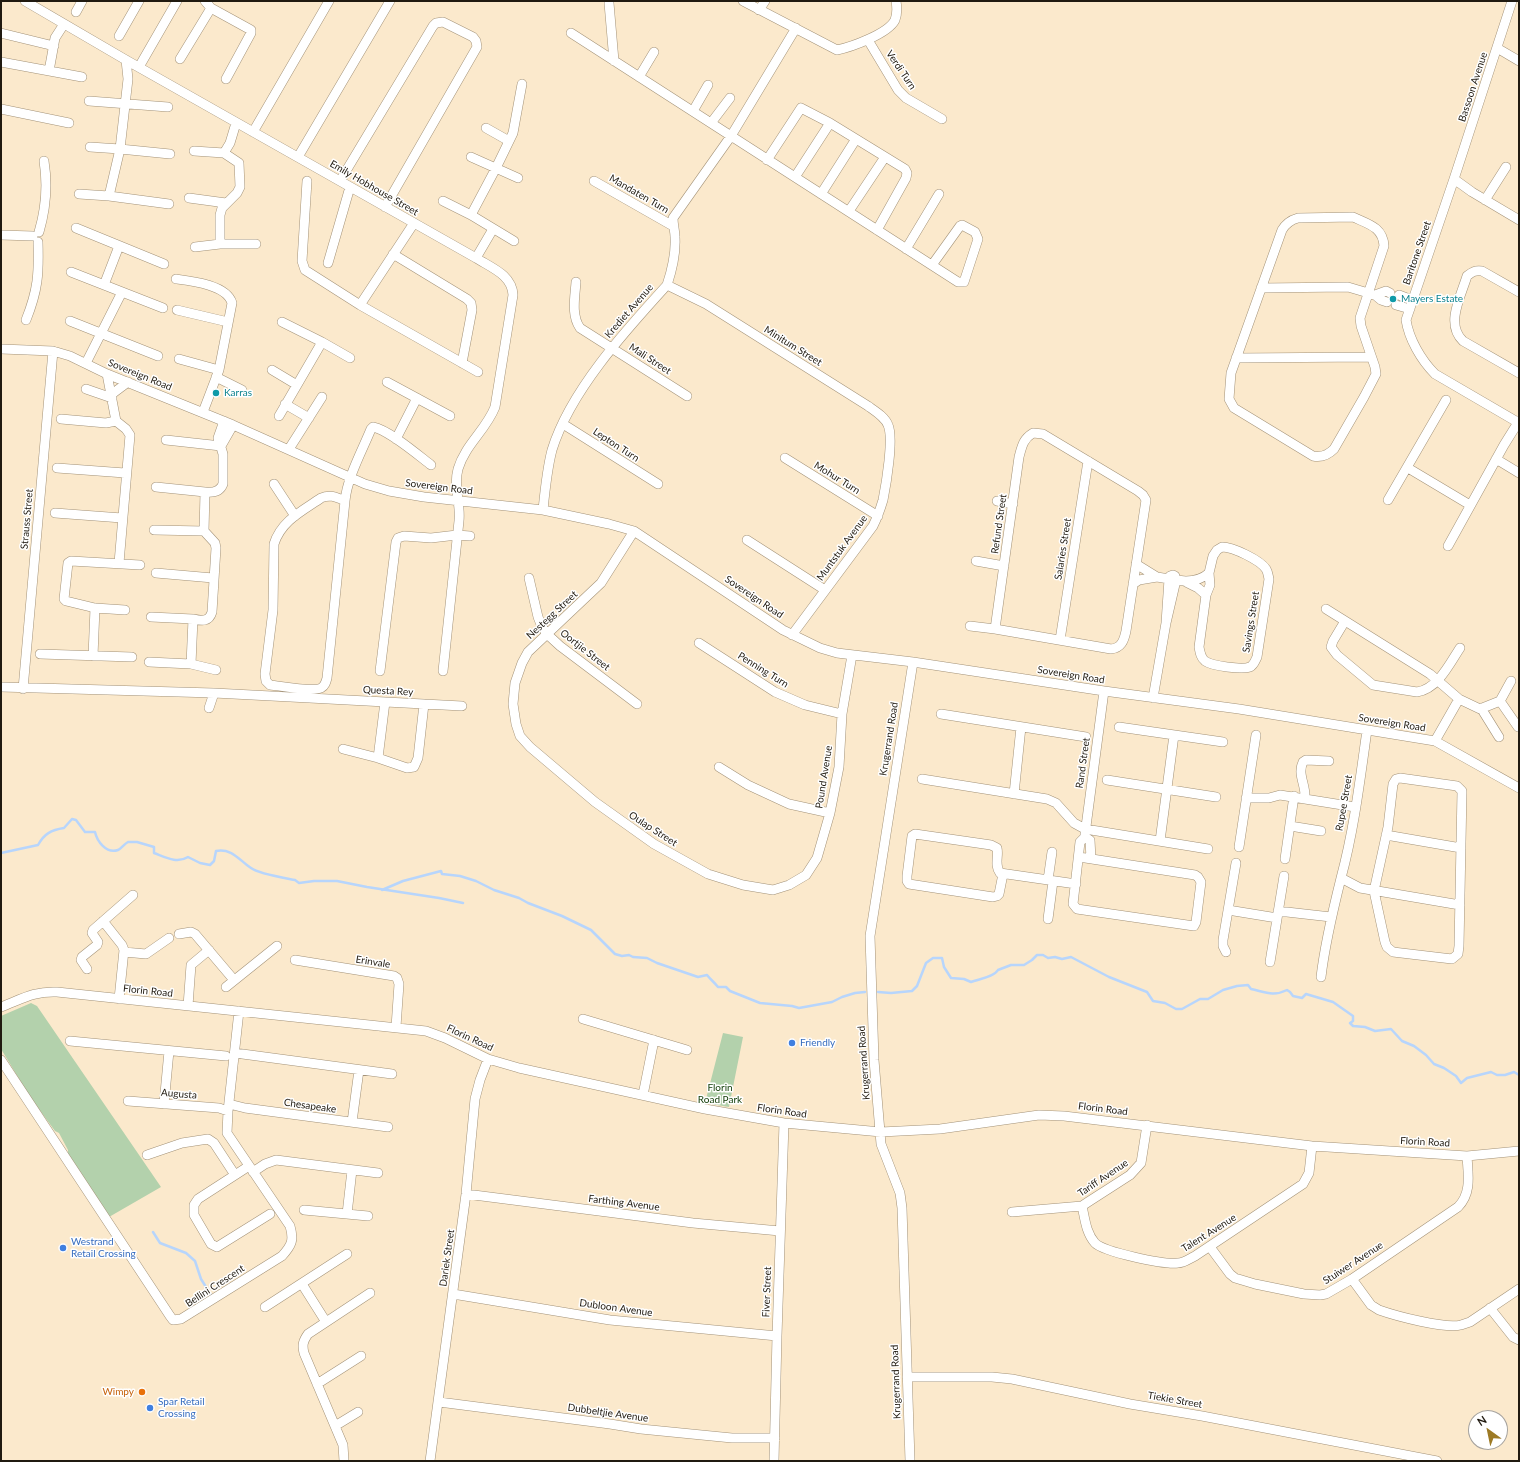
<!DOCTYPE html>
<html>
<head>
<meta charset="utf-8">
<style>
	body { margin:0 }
	#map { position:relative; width:1520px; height:1462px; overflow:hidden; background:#fbe9cc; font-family:Lato,sans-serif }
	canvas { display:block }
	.frame { position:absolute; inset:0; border:2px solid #201a10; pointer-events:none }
	.north { position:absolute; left:1468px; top:1410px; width:40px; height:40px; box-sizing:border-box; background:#fff; border:1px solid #a6a39f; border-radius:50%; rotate:327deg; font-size:11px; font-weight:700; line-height:16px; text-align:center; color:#201a10 }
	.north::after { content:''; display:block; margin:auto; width:14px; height:18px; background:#9d7a25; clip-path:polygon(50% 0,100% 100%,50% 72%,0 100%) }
</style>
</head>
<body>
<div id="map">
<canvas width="1520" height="1462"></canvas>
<div class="frame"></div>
<div class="north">N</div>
</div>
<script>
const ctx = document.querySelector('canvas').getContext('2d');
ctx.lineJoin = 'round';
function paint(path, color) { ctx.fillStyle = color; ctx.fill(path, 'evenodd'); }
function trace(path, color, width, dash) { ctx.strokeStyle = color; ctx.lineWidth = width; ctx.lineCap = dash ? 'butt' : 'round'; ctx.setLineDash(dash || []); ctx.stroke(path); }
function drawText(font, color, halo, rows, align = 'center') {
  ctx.font = font + ' Lato,sans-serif'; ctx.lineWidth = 3; ctx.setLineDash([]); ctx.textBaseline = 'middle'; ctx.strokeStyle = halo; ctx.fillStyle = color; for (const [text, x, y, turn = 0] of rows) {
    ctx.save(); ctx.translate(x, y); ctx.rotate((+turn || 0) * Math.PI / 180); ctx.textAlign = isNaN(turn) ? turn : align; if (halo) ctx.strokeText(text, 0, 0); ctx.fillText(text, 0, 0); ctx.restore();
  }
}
paint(new Path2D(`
	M31 1003 37 1006 161 1187 109 1217 68 1154V1150L59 1133 55 1131 30 1097 1 1049V1016Z
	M723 1033 743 1037 729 1107 705 1103Z`), '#b3d1ac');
trace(new Path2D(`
	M1 853 38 845C44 834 51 830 64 828L72 819 76 820 85 832H95C97 841 106 854 118 850 121 849 124 844 128 842H137L154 847V853C165 857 177 864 188 857L200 863 210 865 214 861 216 851C232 848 239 860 251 868 259 874 285 878 295 880L299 883 314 881H337L367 887 439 898 463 903
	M382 890 403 881 441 871 442 874 460 876 476 881 494 890 519 898 528 903 562 916 591 930 615 954 622 956 629 955 633 957 647 958 657 963 698 977 707 975C711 980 714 982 718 987H726L730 991 760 1003 792 1006 799 1008 832 1002 842 997 855 993 865 992
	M878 992 891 993 912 991 917 986 926 963 933 958H942L944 967 951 978 964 979 971 982C979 979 994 977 998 970L1011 965H1024L1032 960 1037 955H1043L1048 958 1055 957 1062 959 1071 957 1109 977 1147 992 1153 1001 1165 1003 1176 1009H1182L1200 999H1208L1223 990 1237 986 1248 985 1251 989C1265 992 1273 997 1287 990L1290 992 1293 996 1302 998 1306 994 1333 1002 1353 1016V1021L1350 1023 1353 1026 1365 1027 1375 1031 1391 1029 1402 1041 1414 1046 1426 1055 1434 1064 1444 1068 1456 1076 1461 1083 1467 1078 1491 1072 1497 1075H1505L1514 1072 1519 1075
	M153 1232 160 1243 186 1253 195 1261 201 1279 211 1295`), '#b7d5fc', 2.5);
const street = new Path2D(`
	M25 1 126 60 476 258C492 268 512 275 513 295L495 407C486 430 465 445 458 469 453 488 461 503 459 521 454 571 448 621 443 671
	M205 1 211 8 251 30V33L226 79
	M743 1 837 50C851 47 888 34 895 20 897 15 897 7 896 1
	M1512 1 1454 179 1406 320C1409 339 1421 360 1435 374L1519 423
	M609 3 614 61
	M759 10 765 1
	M76 12 82 1
	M1 33 54 46
	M571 33 958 282H964L978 239 975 232 962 225 960 226 932 265
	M119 36 139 1
	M868 40 898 90 906 98 942 119
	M1497 48 1519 61
	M180 59 211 8
	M1 62 82 77
	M139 67 177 1
	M49 71 55 38 64 24
	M639 77 654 52
	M89 101 168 107
	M1 109 69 123
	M693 111 708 85
	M711 123 730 98
	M486 128 509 141
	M253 132 329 1
	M90 147 120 149 170 154
	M194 151 224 153
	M298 157 390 1
	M471 157 518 178
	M767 160 801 108 830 123 905 169 907 173 906 178 877 230
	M795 177 830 123
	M1454 179 1472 192 1519 220
	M307 181 302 261 305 270 360 305 478 372
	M340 181 433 26 436 23 443 22 473 37 476 41 477 47 385 207
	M594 181 673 226
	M79 194 109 196 169 204
	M821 194 856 139
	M109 196 120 149 128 79 126 60
	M189 198 226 203
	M1485 200 1506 167
	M443 201 471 215 514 241
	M849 211 885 157
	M471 215 496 168 513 133 522 84
	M1353 217C1368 224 1383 227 1384 246L1360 318 1361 326 1375 367 1376 374 1364 397 1334 449C1328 455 1322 458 1313 456L1234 408 1229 399 1231 373 1282 230C1286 223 1291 220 1298 218Z
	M76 228 164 264
	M39 232C46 208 48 186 44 161
	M1 235 33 236
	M220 244V215L222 208 237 193 240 187 239 163 224 153 230 143 236 123
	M195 247 220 244H256
	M906 249 939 194
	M393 254 467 299 471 303 472 310 462 363
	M476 258 493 229
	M328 263 350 187
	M71 272 163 308
	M176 279C192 281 227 285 232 303L219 370 203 412
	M576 282C575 297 571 315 580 328L687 396
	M104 285 119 246
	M667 285 706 304 868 406C875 411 885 417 888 425 894 438 886 485 883 500 880 510 877 518 873 526L792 635
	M1261 288 1348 287 1375 295 1381 300 1387 302
	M1519 292 1482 271C1475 270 1472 272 1467 276 1461 296 1445 324 1463 341L1519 373
	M1375 295 1386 291 1390 293
	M1399 295 1412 300
	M360 305 414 223
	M1396 305 1410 309
	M177 310 228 322
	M26 320C38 290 39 274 38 242
	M70 321 158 356
	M282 322 322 342 350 358
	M1 349 53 351 70 356 107 374 233 425 365 484 389 491 424 497 543 510 609 524 634 531 783 630 820 648 837 653 913 662 1104 691 1239 709 1435 741 1519 788
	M1236 358 1371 357
	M179 359 219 370
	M86 363 122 292
	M272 370 297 385
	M107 374 116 421 126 429 130 435 119 563
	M216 377 242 390
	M387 382 450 416
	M86 389 112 398
	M112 394 128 382
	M285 404 309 418
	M279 416 322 342
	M61 419 106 423 116 421
	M563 424 658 484
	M1033 433 1043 434 1138 491 1143 495 1146 500 1126 631C1124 641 1121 648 1111 649L995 629 1019 457C1022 446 1023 439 1033 433Z
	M396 439 417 398
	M166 440 221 446
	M221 446 233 425
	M289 449 322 397
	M785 458 878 516
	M1496 459 1519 473
	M57 468 125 473
	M1408 468 1470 505
	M274 484 295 516
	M156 487 205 492
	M1388 500 1446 400
	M345 501C336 497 330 494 321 498 302 511 281 521 274 544L273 610 265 674 266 681 270 685C281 686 312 692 321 688 325 686 326 682 327 678L345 501C347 478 362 451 371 429L373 427C389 430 418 455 431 465
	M997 501 1013 504
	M543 510C545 490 547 469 552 450 570 391 626 330 667 285 672 270 676 253 675 237 675 231 673 225 673 218L731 136 796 28
	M55 513 122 518
	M154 530 204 531
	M634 531 601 583 528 652 522 663 515 683 513 704 516 724 520 736 530 747 595 802 654 844 708 874 743 885 773 890 789 885 806 875 817 858 830 813 839 767 842 714 852 655
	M747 540 825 590
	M1448 546 1504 445 1519 421
	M1222 547C1233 547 1260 560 1266 569 1268 572 1268 575 1269 579L1257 657C1255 661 1254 665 1250 667 1242 670 1212 666 1205 661 1201 658 1200 653 1199 647L1206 595 1210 585 1209 573 1213 556 1217 550Z
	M976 561 1004 566
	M1136 564 1157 577 1169 579
	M156 573 213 578
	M529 578 538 617 542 627 547 634 560 646 637 704
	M1176 580C1188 582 1200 581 1209 573
	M1186 582 1198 588 1206 595
	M1133 584 1139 580 1157 577
	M1326 609 1430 674 1459 699 1435 741
	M125 610 95 608 66 601 64 599 68 563 71 561 140 565
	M151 617 193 619
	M1345 621 1333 641 1331 647 1337 655 1373 685 1417 692C1438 689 1450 663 1460 648
	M970 626 995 629
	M1060 640 1088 461
	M699 643 775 692 805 705 842 714
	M40 654 132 657
	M93 656 95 608
	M149 662 191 664
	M216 670 191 664 193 619C202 621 209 622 212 612L216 548 215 543 204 531 205 492C213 493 220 492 223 484V454L218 438 224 421
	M380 671 396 542 398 538 404 536 431 538 457 535 470 536
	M1 687 214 693 462 706
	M23 689 53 351
	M1153 698 1166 623 1176 580 1175 576 1173 575 1170 576 1169 579 1166 623
	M1459 699 1480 709 1500 701 1518 727
	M1500 701 1511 681
	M209 708 214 693
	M1481 708 1499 737
	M941 714 1086 737
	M1119 727 1223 742
	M343 749 378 758 407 768 414 767 418 758 424 704
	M378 758 385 702
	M719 767 748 785 789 804 830 813
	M1400 778 1457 786 1462 791 1459 946 1458 954 1452 959 1393 952 1387 947 1385 942 1374 891 1388 827 1393 784 1396 779Z
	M922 779 1047 799 1056 803 1074 823 1085 829 1208 849
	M1107 780 1216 797
	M1014 794 1021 727
	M1246 798H1269L1280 795 1355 807
	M1305 798C1306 785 1297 774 1303 762L1306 760 1329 761
	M1290 826 1321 831
	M1085 834 1104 691
	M1386 835 1461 848
	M1085 837 1090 840 1091 859
	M1160 841 1174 735
	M1239 847 1256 735
	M1079 857 1195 875 1198 877 1201 882 1196 922 1194 926 1077 909 1073 904 1080 842 1085 837
	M1285 859 1294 796
	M1003 874 999 894 997 896 993 897 909 884 907 881V876L912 836 915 834 991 845 997 848C999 856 994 865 1000 873L1076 884
	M1341 878 1360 888 1460 905
	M1048 880 1052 852
	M1228 910 1277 918
	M1278 911 1331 917
	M1048 919 1053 881
	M103 921 122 945 124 950 119 999
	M179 934 191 932 195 934 234 980
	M124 952 146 954 169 938
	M1226 952 1223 946V940L1236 863
	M295 960 394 976 397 978 399 984 396 1027
	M1270 962 1284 876
	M87 969 81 960 82 957 97 945 98 942 92 933 93 930 133 895
	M1321 977C1325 943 1333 910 1341 878 1354 830 1360 780 1367 730
	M226 987 277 946
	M188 1006 191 965 209 950
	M1 1007C22 999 34 991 57 992L426 1031 445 1038 488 1059 519 1068 705 1109 784 1123 881 1132 940 1129 1039 1115 1064 1116 1312 1146 1467 1156 1519 1151
	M583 1019 687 1050
	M70 1041 226 1056
	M235 1053 392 1074
	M1 1060 170 1316 173 1320 181 1319 282 1256C292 1245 294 1240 290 1226L227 1133 228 1111 239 1011
	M643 1095 654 1040
	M128 1101 219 1108 228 1111
	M164 1104 169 1051
	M229 1104 245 1108 388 1127
	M352 1122 359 1070
	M147 1155 182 1143 208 1139 214 1143 235 1175
	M249 1166 198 1199 194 1205V1215L211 1244 217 1247 270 1214
	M253 1172 265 1164 276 1160 378 1173
	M466 1194 693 1223 780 1231
	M1082 1206C1085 1219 1086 1233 1095 1243 1104 1252 1164 1265 1178 1263 1184 1263 1189 1259 1195 1256L1303 1184 1309 1173 1312 1146
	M304 1210 368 1216
	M1012 1212 1082 1206 1088 1202 1130 1175 1141 1163 1147 1125
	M347 1214 352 1170
	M1210 1247 1230 1274 1235 1278 1255 1284 1304 1294 1320 1295 1326 1294 1352 1279 1458 1207C1472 1193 1468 1174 1467 1156
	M1352 1279 1371 1305 1379 1310C1396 1316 1445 1329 1461 1325 1464 1324 1467 1323 1470 1322L1519 1289
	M302 1284 326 1322
	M453 1294 610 1320 777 1336
	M265 1307 347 1254
	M1490 1308 1513 1337 1519 1340
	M907 1377H992L1012 1379 1130 1404 1202 1416 1437 1461
	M317 1384 361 1356
	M439 1402 610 1424 641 1429 732 1438H775
	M335 1426 358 1412
	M344 1461 343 1445 304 1353C302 1345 303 1341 308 1334L370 1293
	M430 1461 466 1194 475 1099 480 1080 488 1059
	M774 1461 777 1336 784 1123
	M910 1461 902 1208 900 1193 881 1144 874 1060 870 936 913 662`);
trace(street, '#a39278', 10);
trace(street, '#fff', 9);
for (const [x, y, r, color] of [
	[1393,299,4,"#0f9aa8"],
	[216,393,4,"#0f9aa8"],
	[792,1043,4,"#3f7fe0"],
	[63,1248,4,"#3f7fe0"],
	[142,1392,4,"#e8710a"],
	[150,1408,4,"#3f7fe0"]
]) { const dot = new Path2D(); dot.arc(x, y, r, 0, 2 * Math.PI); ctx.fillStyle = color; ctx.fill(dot); trace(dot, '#fff', 1.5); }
drawText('10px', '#201a10', '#fff', [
	["Verdi Turn",901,70,56],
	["Bassoon Avenue",1473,87,-72],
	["Emily Hobhouse Street",374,188,30],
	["Mandaten Turn",639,194,30],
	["Baritone Street",1417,253,-71],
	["Krediet Avenue",629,311,-49],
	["Minitum Street",793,346,32],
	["Mali Street",650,359,33],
	["Sovereign Road",140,375,22],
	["Lepton Turn",616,445,33],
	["Mohur Turn",837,478,32],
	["Sovereign Road",439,487,7],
	["Strauss Street",27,519,-85],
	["Refund Street",999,524,-82],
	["Muntstuk Avenue",842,548,-54],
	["Salaries Street",1063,549,-81],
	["Sovereign Road",754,597,34],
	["Nestegg Street",552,615,-43],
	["Savings Street",1251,622,-81],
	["Oortjie Street",585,650,38],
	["Penning Turn",763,670,32],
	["Sovereign Road",1071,675,9],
	["Questa Rey",388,691,3],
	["Sovereign Road",1392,723,9],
	["Krugerrand Road",889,739,-81],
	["Rand Street",1083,763,-82],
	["Pound Avenue",824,777,-81],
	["Rupee Street",1344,803,-80],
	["Oulap Street",653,829,33],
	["Erinvale",373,962,9],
	["Florin Road",148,991,6],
	["Florin Road",470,1038,25],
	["Krugerrand Road",864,1063,-94],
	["Augusta",179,1094,5],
	["Chesapeake",310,1106,8],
	["Florin Road",1103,1109,7],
	["Florin Road",782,1111,8],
	["Florin Road",1425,1142,3],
	["Tariff Avenue",1103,1178,-34],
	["Farthing Avenue",624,1203,7],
	["Talent Avenue",1209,1233,-32],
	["Dariek Street",447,1258,-82],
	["Stuiwer Avenue",1353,1263,-33],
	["Bellini Crescent",215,1286,-33],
	["Fiver Street",767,1292,-88],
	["Dubloon Avenue",616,1308,8],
	["Krugerrand Road",896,1382,-92],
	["Tiekie Street",1175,1400,10],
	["Dubbeltjie Avenue",608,1413,8]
]);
drawText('10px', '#0d838f', '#fff', [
	["Mayers Estate",1401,299],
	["Karras",224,393]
], 'left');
drawText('10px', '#366cbe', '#fff', [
	["Friendly",800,1043],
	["Westrand",71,1242],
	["Retail Crossing",71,1254],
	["Spar Retail",158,1402],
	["Crossing",158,1414]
], 'left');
drawText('10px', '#15400b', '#fff', [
	["Florin",720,1088],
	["Road Park",720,1100]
]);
drawText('10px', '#c56008', '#fff', [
	["Wimpy",134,1392]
], 'right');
</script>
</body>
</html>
